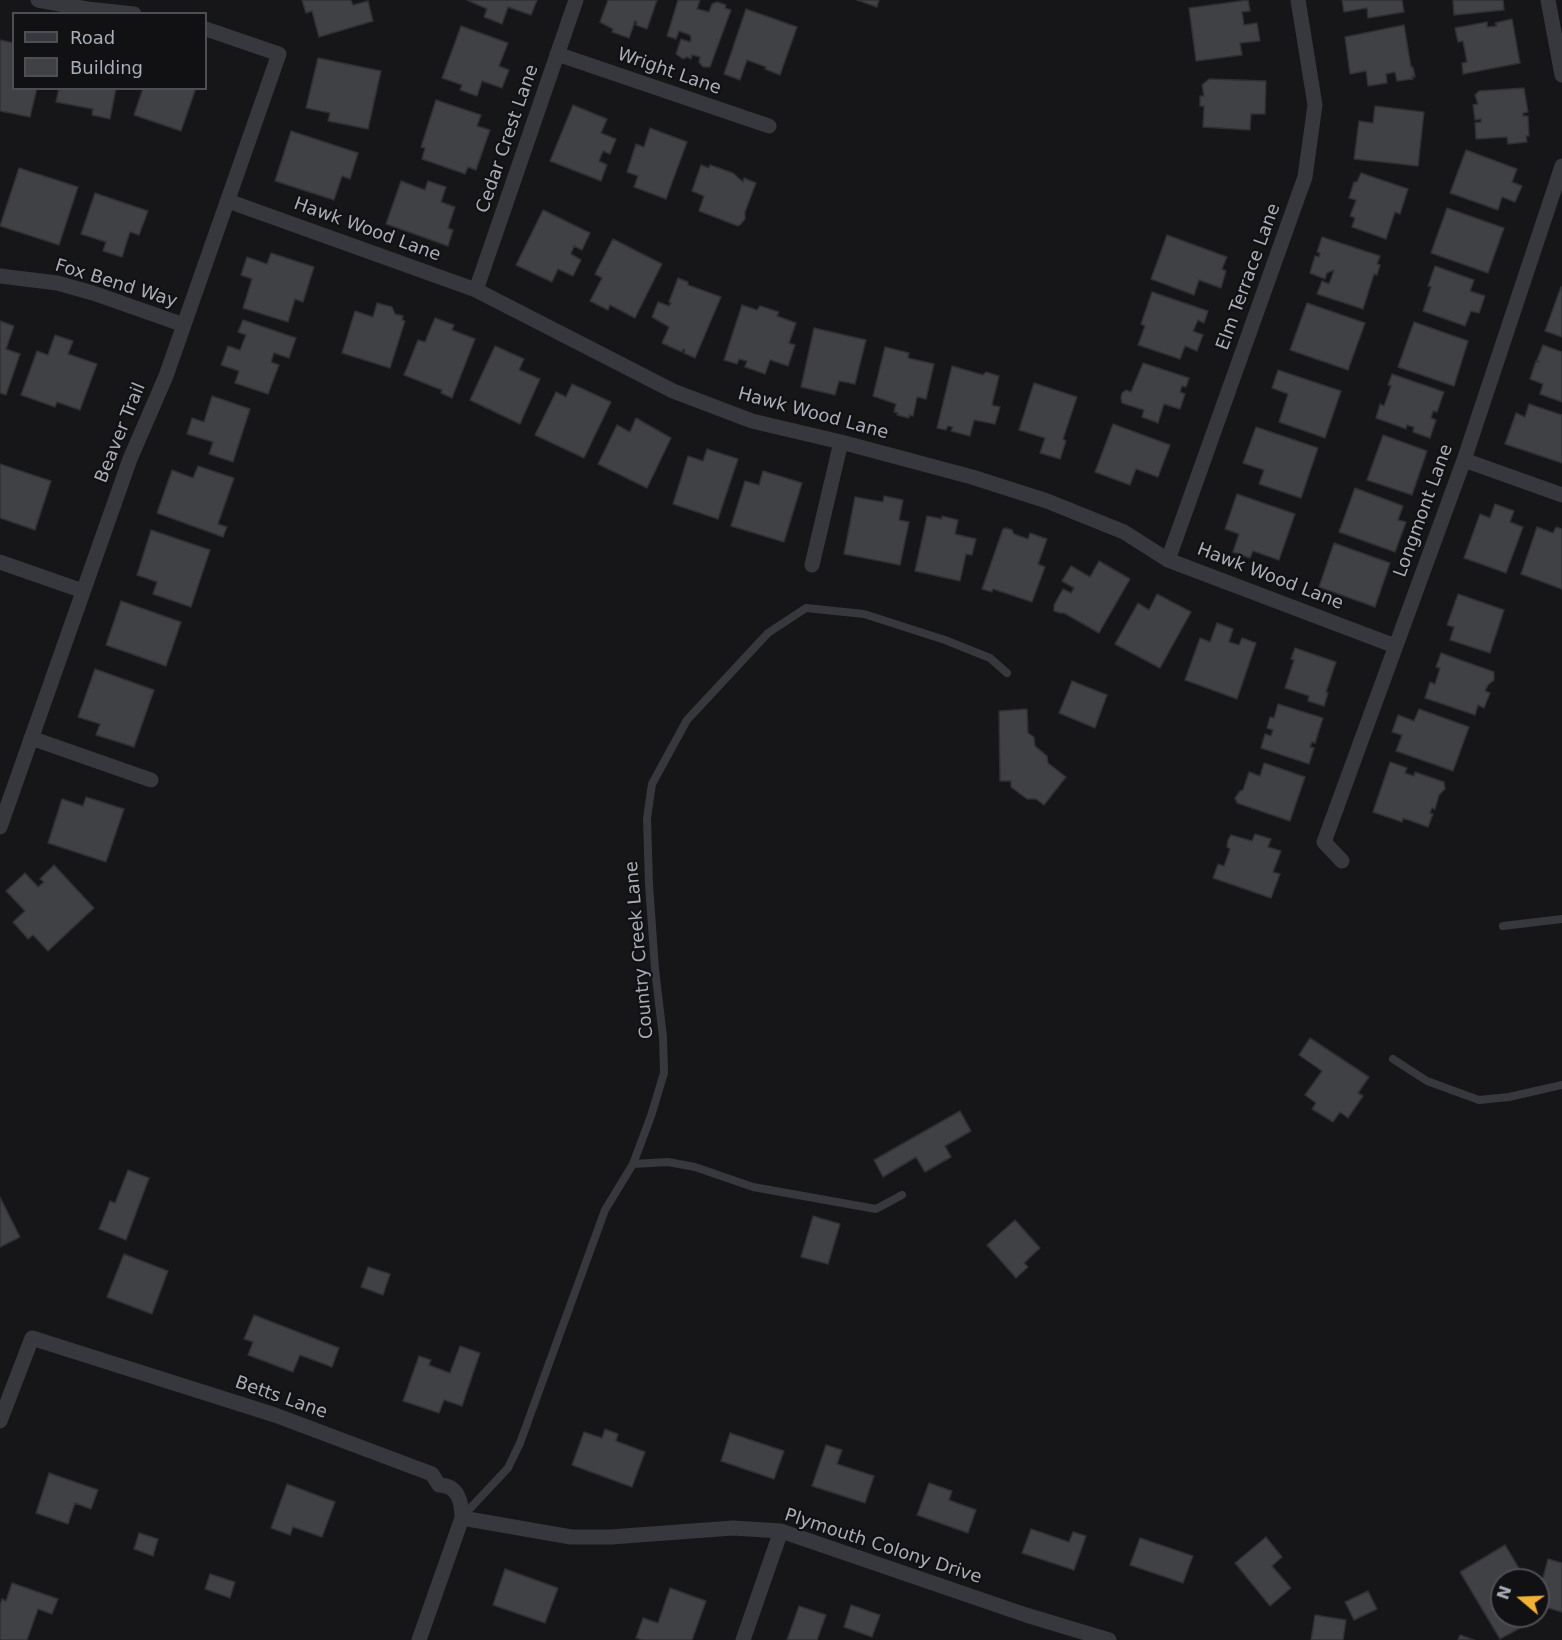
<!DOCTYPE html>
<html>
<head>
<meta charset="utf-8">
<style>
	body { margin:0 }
	#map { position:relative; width:1562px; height:1640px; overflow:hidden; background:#161618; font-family:"DejaVu Sans",sans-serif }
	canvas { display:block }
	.legend { position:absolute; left:12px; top:12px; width:195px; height:78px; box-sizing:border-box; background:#111113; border:2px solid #4d4f55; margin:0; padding:8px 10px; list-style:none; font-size:18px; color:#a8adb8 }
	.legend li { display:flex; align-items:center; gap:12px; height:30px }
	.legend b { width:30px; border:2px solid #4d4f55 }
	.north { position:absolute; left:1490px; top:1568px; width:60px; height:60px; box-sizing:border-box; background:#111113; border:2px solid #4d4f55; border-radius:50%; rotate:289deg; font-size:16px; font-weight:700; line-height:24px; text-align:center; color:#a8adb8 }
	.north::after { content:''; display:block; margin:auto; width:21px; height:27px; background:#f2b134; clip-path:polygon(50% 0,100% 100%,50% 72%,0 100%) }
</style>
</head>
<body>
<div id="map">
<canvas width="1562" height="1640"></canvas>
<ul class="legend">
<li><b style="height:8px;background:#37383d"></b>Road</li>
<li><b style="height:16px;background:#404145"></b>Building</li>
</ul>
<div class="north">N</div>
</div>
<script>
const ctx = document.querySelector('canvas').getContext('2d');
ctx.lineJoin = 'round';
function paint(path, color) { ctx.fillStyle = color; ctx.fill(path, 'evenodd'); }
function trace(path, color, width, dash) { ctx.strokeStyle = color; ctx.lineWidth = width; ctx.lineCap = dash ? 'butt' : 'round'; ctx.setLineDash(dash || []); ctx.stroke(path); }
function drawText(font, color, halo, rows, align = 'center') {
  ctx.font = font + ' "DejaVu Sans",sans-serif'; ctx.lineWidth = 4.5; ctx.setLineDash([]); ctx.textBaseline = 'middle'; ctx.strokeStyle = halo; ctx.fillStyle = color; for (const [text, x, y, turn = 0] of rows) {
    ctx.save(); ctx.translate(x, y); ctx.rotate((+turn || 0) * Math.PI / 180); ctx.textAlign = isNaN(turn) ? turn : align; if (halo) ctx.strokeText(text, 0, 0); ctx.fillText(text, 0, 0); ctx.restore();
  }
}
const building = new Path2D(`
	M302 0H351L353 5 368 1 373 21 319 37 312 11 306 13Z
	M467 0H537L531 15 508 7 502 24 484 17 487 9Z
	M608 0H657L647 29 636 25 637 22 635 21 629 38 612 32 613 29 600 22Z
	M678 0H700L697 9 709 12 712 4 717 2 726 5 725 8 731 10 710 67H703L699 62 700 57 692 55 691 59 687 57 683 59 676 54 681 39 690 42 691 38 690 35 679 31 676 39 667 36Z
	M857 0H879L877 7Z
	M1248 0 1250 11 1242 12 1244 25 1257 23 1260 41 1240 43 1242 55 1196 61 1189 8Z
	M1342 0H1402L1404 12 1368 18 1367 8 1344 12Z
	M1453 0H1503L1504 10 1454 15Z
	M746 9 797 27 780 75 765 69 766 67 747 60 740 80 724 74Z
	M1512 19 1520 63 1463 74 1462 63 1467 62 1463 41 1458 42 1455 28 1487 22V27L1497 26 1495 23Z
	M1404 25 1411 67H1413L1415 77 1412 76 1413 79 1397 81 1395 72 1386 74 1387 83 1368 86 1366 71 1350 74 1345 37Z
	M461 26 508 43 499 66 509 70 502 88 482 81 477 96 460 90 462 85 442 78Z
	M0 40 14 43V88H37L30 117 0 111Z
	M318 58 381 71 368 129 328 121 330 113 306 108Z
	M1209 79 1266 81 1265 114H1251L1250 130 1203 127 1204 106H1200V96H1204L1202 85Z
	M59 88H116L110 119 92 115 93 109 56 102Z
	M143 88H196L181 131 134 115Z
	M1524 88 1528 112 1523 113V116H1528L1529 136H1526L1527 142 1508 144 1507 137 1476 139 1475 123 1481 122V119L1475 120 1473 105 1478 104 1475 95 1479 91Z
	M436 100 481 115 477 126 490 130 476 170 468 167 465 174 422 159 425 148 421 147Z
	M573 105 607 119 601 133 616 139 610 154 603 151 599 161 607 165 601 181 550 161Z
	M1375 106 1424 112 1418 166 1354 159 1359 121 1373 123Z
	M650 128 687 142 666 199 634 187 638 176 627 172 636 144 644 147Z
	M291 131 358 153 350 179 342 176 334 200 275 181Z
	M1466 150 1517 169 1512 182 1522 186 1515 202 1502 197 1498 210 1450 193Z
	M701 165 709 168 710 165 733 173 743 182 744 178 756 183 745 212V219L741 224 738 226 699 211 704 196 692 191Z
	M19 168 78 187 59 245 0 226Z
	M1361 173 1408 189 1400 214 1395 212 1386 239 1352 227 1355 218 1350 216 1356 200 1349 198 1354 182H1357Z
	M401 181 425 190 428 181 446 187 441 202 455 207 448 228 453 230 448 246 386 224Z
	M95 193 148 211 139 235 130 232 122 257 103 251 106 242 81 234Z
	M1447 208 1504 228 1488 273 1431 253Z
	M543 210 590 233 582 250 574 246 571 254 581 260 573 276 558 269 552 282 516 265Z
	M1167 235 1227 257 1222 269 1226 271 1221 288 1199 280 1194 295 1151 279Z
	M1322 237 1380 256 1377 264 1380 265 1377 275 1374 274 1363 309 1317 294 1322 281 1329 284 1334 270 1327 273 1325 279 1310 273 1315 256 1319 257 1320 253 1317 252Z
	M613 239 662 264 635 318 610 305 608 310 590 301 602 278 595 274Z
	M271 253 314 267 303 302 295 299 288 322 243 308 252 279 241 275 247 257 267 264Z
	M1435 266 1474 280 1470 291 1485 296 1479 313 1471 311 1465 326 1423 311 1431 287 1428 286Z
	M678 278 688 282V285L721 297 695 358 684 353 685 350 683 349 682 352 662 343 669 327 652 317 658 302 669 306 671 303 669 302Z
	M1561 287H1562V337L1545 331Z
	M1152 292 1208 311 1204 323 1198 320 1193 331 1203 335 1197 351 1185 346 1180 359 1138 345 1145 326 1141 324Z
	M377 303 392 307 395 314 403 316 402 320 405 321 390 368 342 353 355 311 373 317Z
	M1307 303 1365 323 1348 370 1290 350Z
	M742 305 757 310 760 306 779 312 777 316 796 323 789 343 795 345 788 366 770 360 765 374 745 367 747 361 739 359 737 364 724 360Z
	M435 318 454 325 452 330 475 339 452 398 441 393 442 390 404 375 418 340 425 342Z
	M243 320 296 338 289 358 274 353 271 362 279 365 268 394 235 383 239 371 221 365 228 346 240 350 246 335 238 332Z
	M0 321 14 326 6 349 20 354 6 395 0 393Z
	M1414 322 1468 341 1454 386 1398 367Z
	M814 328 866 340 855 384 839 381 835 395 801 387Z
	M55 335 73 341 68 354 97 364 80 410 57 402 55 407 21 395 37 351 48 355Z
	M1543 345 1562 352V402L1540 394 1543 384 1530 379 1536 361 1539 362 1537 360Z
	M495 346 524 359 519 370 540 379 520 424 470 400Z
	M885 347 909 353 908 358 934 364 926 399 917 397 913 416 909 415V418L897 415 898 413 894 412 896 404 873 396Z
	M1143 363 1189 378 1186 387 1182 386 1180 392 1185 394 1180 409 1164 404 1158 423 1142 417 1144 410 1122 403 1121 398 1122 393 1126 390 1131 392Z
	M952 366 983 375 986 372 999 376 992 405 1000 407 995 424 974 420 970 436 951 431 953 427 948 426 946 430 937 428Z
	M1278 370 1341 391 1325 438 1279 422 1288 394 1272 388Z
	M1392 374 1444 392 1437 412 1433 411 1431 418 1436 420 1430 438 1413 432 1414 427 1407 425 1406 429 1376 418 1380 404 1384 406 1391 386 1388 385Z
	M1034 383 1077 397 1063 439 1066 441 1060 459 1040 453 1045 438 1019 430Z
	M572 384 611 402 584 458 535 435 556 392 566 397Z
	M212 396 250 409 233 462 209 454 213 442 187 434 192 418 204 422Z
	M1529 404 1562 415V463L1505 444 1516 413 1525 417Z
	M636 418 671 438 647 488 598 464 617 425 630 432Z
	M1113 424 1170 445 1158 477 1136 469 1130 485 1095 472Z
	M1256 427 1318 448 1301 498 1259 484 1264 470 1243 463Z
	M1383 435 1427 451 1412 495 1367 480Z
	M707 449 738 459 718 519 673 504 688 456 703 461Z
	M0 464 51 481 35 530 0 518Z
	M198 466 234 478 218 524 227 527 223 537 157 513 172 470 193 478Z
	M763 471 802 483 784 542 731 526 745 481 759 485Z
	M1355 488 1403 506 1398 520 1406 522 1395 552 1339 532Z
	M1237 494 1295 514 1279 560 1253 551 1250 558 1233 552 1239 534 1225 529Z
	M884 496 903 500 899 520 909 522 900 565 844 554 855 497 883 502Z
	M1495 504 1514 511 1510 522 1523 527 1506 573 1464 558 1480 514 1490 518Z
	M927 516 942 519V516L958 520 955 534 976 539 972 555 966 554 960 581 915 571Z
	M1537 527 1553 533 1556 527 1562 529V589L1521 574Z
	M1006 528 1012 530 1014 534 1028 539 1030 533 1047 539 1038 564 1045 567 1032 602 993 589 992 592 982 589 1003 529Z
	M151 530 210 550 191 607 153 594 157 582 137 575Z
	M1334 543 1390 563 1375 607 1319 587Z
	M1099 561 1130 579 1099 633 1064 613H1060L1054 611V605L1063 589 1071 593 1074 588 1062 581 1071 566 1090 577Z
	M1157 594 1191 612 1160 668 1115 644 1138 603 1149 610Z
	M1458 594 1504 610 1490 653 1450 640 1454 627 1447 625Z
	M121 601 181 622 166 666 106 645Z
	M1217 623 1233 629 1229 642 1239 645 1242 638 1256 643 1237 699 1185 680 1200 638 1210 642Z
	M1295 648 1336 662 1326 692 1328 693 1324 706 1308 701 1309 696 1285 688 1294 660 1291 659Z
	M1441 653 1494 672V680L1488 685 1485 691 1490 693 1484 708 1478 705 1475 715 1425 698 1430 682 1435 684 1440 668 1436 667Z
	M95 669 154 690 134 747 96 735 100 724 78 717Z
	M1072 681 1107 695 1095 728 1059 713Z
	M1278 704 1323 718 1315 743 1312 742 1310 747 1314 748 1309 764 1261 748 1265 734 1271 736 1273 730 1267 728 1270 717 1274 718Z
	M1027 709 1028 733 1034 737 1035 746 1047 756 1048 763 1066 777 1044 805 1036 799H1027L1011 787V781H1000L999 711Z
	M1419 709 1469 727 1453 771 1396 751 1402 735 1392 732 1398 715 1414 721Z
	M1390 762 1407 768 1405 773 1414 776 1415 772 1444 782 1445 789 1439 795 1435 809 1432 808 1430 813 1433 814 1428 827 1403 818 1402 822 1373 812Z
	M1264 763 1305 777 1290 821 1237 803 1235 798 1240 791 1243 790 1249 772 1260 776Z
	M86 797 124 809 106 862 48 843 62 799 83 806Z
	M1255 834 1271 839 1268 847 1281 851 1273 872 1280 874 1271 898 1213 878 1218 864 1224 866 1230 849 1227 847 1228 840 1231 835 1252 841Z
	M54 865 94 908 48 951 33 935 28 939 13 922 25 911 6 891 25 873 38 887 44 882 40 879Z
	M1310 1038 1369 1077 1358 1093 1363 1096 1348 1118 1340 1112 1333 1122 1312 1109 1316 1103 1305 1095 1322 1071 1299 1055Z
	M960 1111 971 1131 945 1146 951 1157 925 1172 916 1157 883 1177 874 1160Z
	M128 1170 149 1178 126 1240 99 1229 110 1201 115 1203Z
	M0 1197 20 1237 0 1247Z
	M813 1216 840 1224 828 1264 801 1257Z
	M1015 1220 1040 1248 1024 1263 1028 1267 1016 1278 987 1245Z
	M124 1254 168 1271 152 1314 107 1297Z
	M368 1267 390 1274 383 1295 361 1287Z
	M254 1315 339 1348 332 1367 300 1355 293 1372 248 1355 253 1342 244 1339Z
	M460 1346 480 1353 462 1406 444 1400 439 1413 403 1401 419 1356 431 1360 429 1365 450 1373Z
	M605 1429 618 1434 616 1441 645 1452 632 1487 572 1465 584 1432 602 1438Z
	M730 1433 784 1451 774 1479 721 1461Z
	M826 1445 842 1450 837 1464 874 1476 865 1503 812 1486Z
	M49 1473 98 1490 91 1509 75 1503 68 1524 36 1513Z
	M929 1483 952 1491 949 1500 976 1510 968 1533 917 1515Z
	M287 1484 335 1502 322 1537 293 1527 290 1535 271 1528Z
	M1031 1529 1069 1542 1073 1532 1086 1536 1074 1570 1022 1553Z
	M139 1533 158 1539 153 1556 134 1549Z
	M1266 1537 1282 1557 1272 1566 1291 1588 1270 1606 1235 1563Z
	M1140 1538 1193 1556 1183 1583 1130 1565Z
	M1505 1545 1526 1580H1502V1616H1512L1520 1628 1500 1639 1460 1572Z
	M1548 1559 1562 1563V1612L1538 1605V1596Z
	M505 1569 558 1588 545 1623 493 1605Z
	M210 1574 235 1582 230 1598 205 1589Z
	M12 1583 58 1599 52 1614 38 1609 27 1640H0V1605L2 1599 6 1601Z
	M670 1588 706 1601 692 1640H643L636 1638 643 1618 658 1623Z
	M1368 1591 1377 1609 1354 1620 1345 1602Z
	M851 1605 880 1615 872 1637 844 1627Z
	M799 1606 826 1615 817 1640H787Z
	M1315 1615 1346 1620 1343 1640H1311Z
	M1460 1635 1474 1640H1458Z`);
paint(building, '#404145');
trace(building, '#303034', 1.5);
trace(new Path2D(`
	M1503 926 1562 919
	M1393 1059 1427 1081 1479 1100 1509 1097 1562 1085
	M633 1164 668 1162 695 1167 753 1187 876 1209 902 1195
	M463 1516 508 1468 520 1443 605 1210 633 1164 651 1116 664 1073 663 1037 655 969 649 884 647 818 652 784 687 720 768 633 806 608 864 614 945 640 990 658 1007 673`), '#37383d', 8);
trace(new Path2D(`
	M38 0 87 9 134 14
	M1548 0 1562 75
	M557 54 769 126
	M228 201 476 290 673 391 752 421 841 442 972 477 1047 501 1124 532 1168 560 1395 646
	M0 276 57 283 93 293 184 325
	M476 290 576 0
	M1464 460 1562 495
	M1168 560 1305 177 1315 105 1298 0
	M0 562 83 591
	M812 565 841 442
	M31 738 151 780
	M0 827 130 459 166 376 279 54 206 29
	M1342 861 1324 842 1464 460 1562 166
	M0 1421 32 1338 275 1415 432 1474 439 1485C458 1485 462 1502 462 1518L419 1640
	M462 1518 571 1537H611L733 1528 781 1531 1026 1615 1109 1640
	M743 1640 781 1531`), '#37383d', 15);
drawText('18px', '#a8adb8', '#111113', [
	["Wright Lane",669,72,19],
	["Cedar Crest Lane",508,139,-71],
	["Hawk Wood Lane",367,230,20],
	["Elm Terrace Lane",1249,277,-70],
	["Fox Bend Way",116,284,17],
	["Hawk Wood Lane",813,414,15],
	["Beaver Trail",121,433,-68],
	["Longmont Lane",1424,511,-70],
	["Hawk Wood Lane",1270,577,21],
	["Country Creek Lane",640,950,-95],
	["Betts Lane",281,1398,19],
	["Plymouth Colony Drive",883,1547,18]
]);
</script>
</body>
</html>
